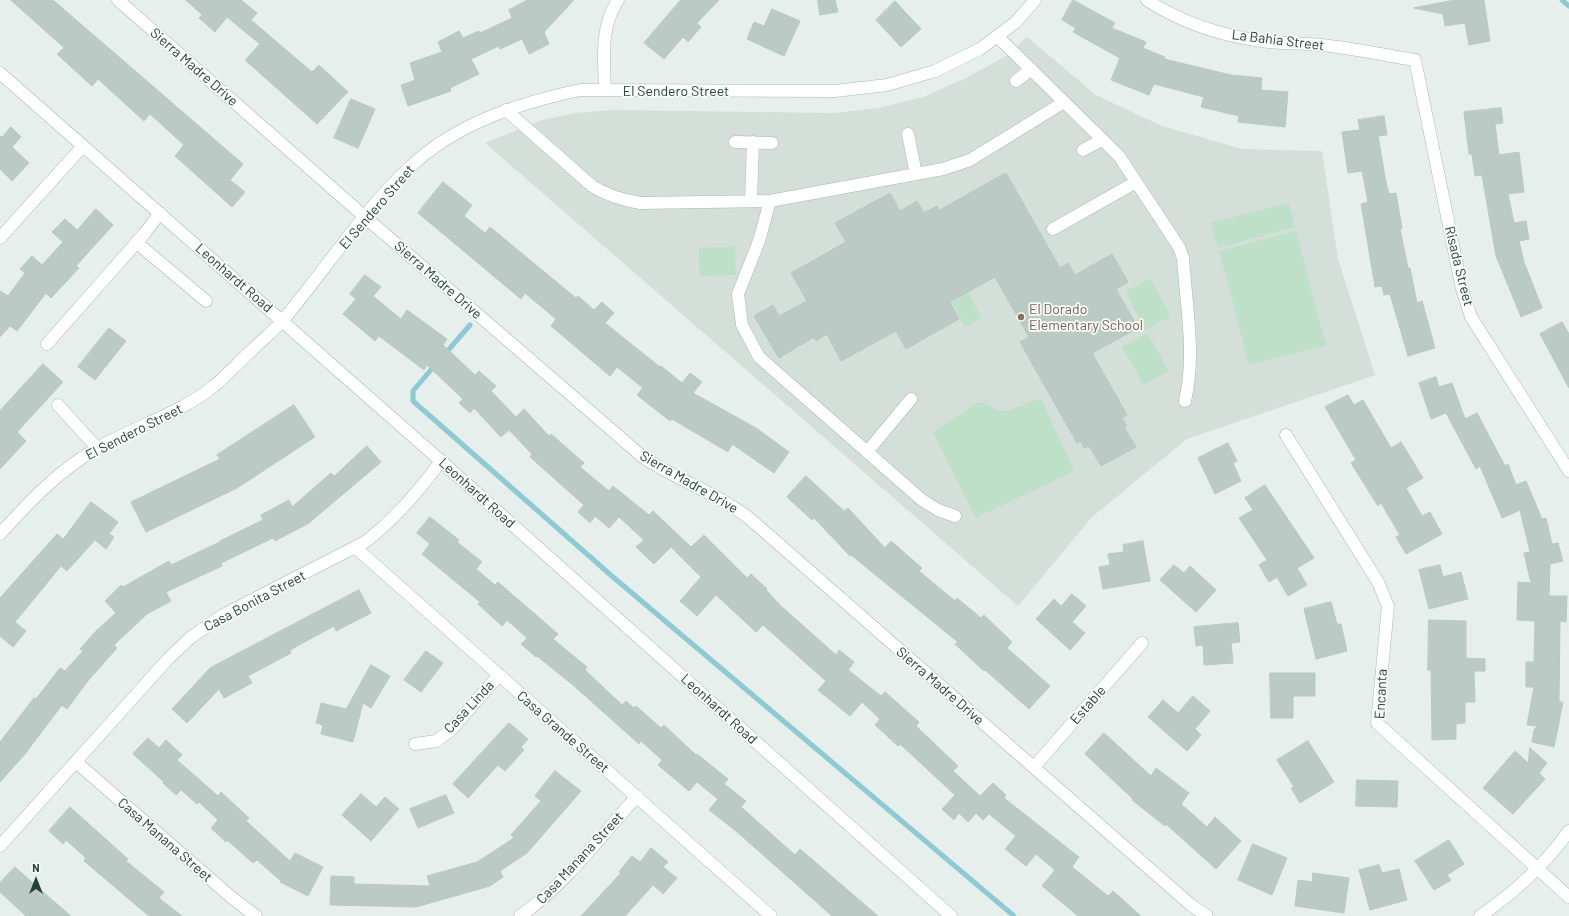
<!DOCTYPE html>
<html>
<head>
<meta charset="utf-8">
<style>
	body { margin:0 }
	#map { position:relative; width:1569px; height:916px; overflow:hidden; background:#e6efeb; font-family:Barlow,sans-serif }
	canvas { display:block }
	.north { position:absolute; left:16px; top:860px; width:40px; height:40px; -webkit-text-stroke:3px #f7fbf9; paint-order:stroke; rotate:0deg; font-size:11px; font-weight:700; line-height:16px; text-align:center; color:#24423a }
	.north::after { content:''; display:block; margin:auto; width:14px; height:18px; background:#24423a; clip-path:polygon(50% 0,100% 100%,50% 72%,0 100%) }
</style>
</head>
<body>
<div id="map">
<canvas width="1569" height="916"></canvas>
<div class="north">N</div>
</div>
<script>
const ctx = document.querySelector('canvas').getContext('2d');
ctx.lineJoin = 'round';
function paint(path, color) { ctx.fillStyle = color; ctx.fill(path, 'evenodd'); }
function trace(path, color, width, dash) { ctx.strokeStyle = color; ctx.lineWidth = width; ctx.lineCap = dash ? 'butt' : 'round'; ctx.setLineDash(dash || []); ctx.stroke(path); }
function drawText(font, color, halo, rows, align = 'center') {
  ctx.font = font + ' Barlow,sans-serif'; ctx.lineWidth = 3.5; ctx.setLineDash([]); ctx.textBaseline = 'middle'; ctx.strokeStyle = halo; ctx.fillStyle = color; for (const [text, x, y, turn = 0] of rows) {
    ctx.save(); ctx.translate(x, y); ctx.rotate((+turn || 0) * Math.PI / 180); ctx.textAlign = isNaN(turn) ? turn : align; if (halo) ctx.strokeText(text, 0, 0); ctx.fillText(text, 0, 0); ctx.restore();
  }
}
paint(new Path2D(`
	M1027 37 1096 95 1162 126 1242 149 1322 151 1338 259 1375 375 1187 439 1092 517 1018 606 485 143 542 120 575 113 612 110 833 113 879 108 923 97 966 78 1006 56Z`), '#d4dfda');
paint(new Path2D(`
	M1289 203 1295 227 1218 248 1211 223Z
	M1296 231 1326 345 1249 365 1219 251Z
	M735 247 736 275 700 276 699 248Z
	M1150 278 1171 316 1146 330 1125 292Z
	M969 293 982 318 965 327 952 302Z
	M1147 333 1169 371 1144 385 1122 347Z
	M1041 398 1074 471 976 518 933 432 979 402 1004 412Z`), '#bfe0c8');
trace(new Path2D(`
	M1562 0 1569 6
	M445 354 470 325
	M435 365 413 391V401L613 577 1014 916`), '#8ec9d4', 5);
const building = new Path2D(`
	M11 0H53L243 164 230 180 245 192 232 207 175 156 184 145 150 114 144 121 98 79 92 86 57 54 64 48Z
	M186 0H241L257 13 251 20 312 72 319 65 348 92 317 124 245 60 260 44 227 17 215 32 199 18 202 15Z
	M528 0H574L544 32 549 44 529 54 522 39 500 49 499 46 471 59 479 74 450 88 451 91 408 106 401 85 415 80 410 63 442 52 438 42 459 31 463 38 479 31 480 33 512 18 509 10Z
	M681 0H719L697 23 701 27 688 42 683 37 664 59 644 43Z
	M818 0H835L838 12 820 15Z
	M1073 0 1115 23 1112 28 1146 42 1143 48 1165 57 1164 59 1231 75 1262 78 1261 90 1288 92 1285 127 1238 122 1239 116 1201 107 1204 97 1154 84 1149 95 1111 80 1120 58 1073 32 1076 28 1062 20Z
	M1455 0H1484L1490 41 1469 45 1465 23 1445 26 1443 14 1414 8Z
	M895 1 921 29 901 47 876 20Z
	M772 9 800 21 784 56 747 39 754 22 764 26Z
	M351 99 375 109 358 148 334 138Z
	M1501 108 1503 123 1495 124 1499 155 1519 152 1524 192 1508 194 1514 223 1526 221 1529 239 1519 241 1524 262 1542 308 1521 317 1496 256 1482 175 1475 176 1472 154H1469L1464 112Z
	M1384 116 1387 135 1378 136 1386 182 1389 194 1396 193 1402 228 1400 229 1408 268H1410L1417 303 1422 301 1435 348 1408 356 1390 294 1384 295 1382 286 1375 287 1361 204 1368 202 1362 171 1348 173 1342 132 1360 130 1358 120Z
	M11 127 21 137 12 147 29 163 12 181 0 169V136L2 137Z
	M1006 173 1060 268 1068 263 1075 275 1112 254 1128 282 1116 289 1138 328 1092 353 1127 415 1122 418 1127 426 1124 427 1136 447 1101 466 1089 446 1084 448 1081 441 1077 443 1020 342 1029 337 995 277 950 302 959 319 906 349 896 331 841 361 827 334 816 341 814 337 779 358 754 316 773 305 779 316 807 301 791 273 846 242 835 223 890 193 900 211 917 201 924 213 937 206 939 210Z
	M443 182 472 205 464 216 485 233 490 227 576 298 578 296 594 310 602 302 614 313 605 323 660 367 661 366 682 383 690 373 702 382 693 393 756 428 789 452 774 473 732 444 728 452 672 419 670 421 637 395 643 388 617 367 610 376 551 326 556 319 525 293 521 299 418 213Z
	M96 209 113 225 76 266 79 268 51 298 46 293 17 331 10 326 0 337V291L8 296 25 273 20 269 32 256 42 265 63 242 52 232 65 219 77 230Z
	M365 275 381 287 373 296 401 319 407 310 447 339 443 345 475 375 479 371 496 386 491 391 516 417 524 409 549 436 551 434 584 463 580 467 609 491 613 486 649 515 653 511 691 547 704 535 747 578 751 574 767 589 766 590 781 606 836 655 839 650 854 662 848 670 881 696 885 692 919 722 916 726 958 766 953 771 980 796 993 783 1006 795 1004 798 1079 857 1072 867 1108 896 1113 891 1141 916H1078L1042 886 1055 870 1036 854 1026 866 1005 849 1016 836 989 814 983 820 976 813 968 822 959 813 954 820 942 809 955 795 900 744 898 746 875 725 880 719 862 702 850 716 818 690 826 681 763 625 756 632 716 595 697 616 680 601 701 577 671 547 654 564 636 547 644 540 619 517 609 528 595 516 590 523 578 512 584 505 530 457 532 454 509 430 501 437 474 408 470 413 459 403 463 399 427 365 424 370 379 336 375 341 343 314 356 299 350 294Z
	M1562 322 1569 334V388L1540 334Z
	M109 328 126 341 95 380 78 367Z
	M43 364 63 382 17 432 26 441 0 469V411Z
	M1436 377 1439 387 1452 383 1465 419 1477 413 1505 466 1508 464 1516 485 1526 481 1542 519 1546 518 1552 544 1558 543 1563 561 1550 564 1549 596H1567L1566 622 1560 621 1559 702H1563L1554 747 1532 742 1534 730 1537 726 1527 725 1534 687H1526V662H1534L1535 621 1517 620 1518 582 1531 583 1524 553 1530 552 1520 510 1502 518 1480 466 1476 469 1446 413 1431 419 1419 383Z
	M1348 395 1354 405 1363 400 1391 448 1401 442 1423 478 1406 488 1422 516 1430 512 1442 534 1406 554 1396 537 1400 535 1381 503 1378 506 1351 463 1356 460 1325 407Z
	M294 405 315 437 237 488 146 532 131 502 220 459 217 455Z
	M1228 443 1237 461 1233 463 1241 481 1215 494 1198 458Z
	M367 446 381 462 309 523 275 541 273 538 221 563 222 566 166 592 171 601 147 614 114 645 117 648 87 682 67 709 62 705 25 754 0 782V742L34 698 36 699 60 668 65 671 83 651 80 649 96 631 116 613 105 601 121 585 123 587 169 561 171 565 220 542V541L263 520 261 515 289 500 292 507 331 473 334 476Z
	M806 476 844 511 848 508 885 548 891 541 922 568 919 571 955 601 957 598 981 618 984 615 1012 642 1007 648 1050 686 1029 709 985 670 984 671 955 644 958 642 851 555 850 556 814 518 812 520 787 497Z
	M1265 485 1314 558 1297 568 1307 585 1288 596 1277 577 1269 582 1259 565 1267 560 1239 518 1253 510 1245 498Z
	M91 502 118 522 109 534 114 537 106 549 95 540 67 571 61 566 15 622 26 631 13 647 0 636V598L57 534 63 539Z
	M430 517 459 540 457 542 482 562 476 569 495 585 498 582 558 634 553 639 587 667 585 670 622 705 626 701 634 708 636 706 661 728 664 725 696 755 697 754 728 779 724 784 746 801 741 807 795 855 800 849 878 916H832L736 831 709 810 718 799 697 782 689 791 658 765 662 760 641 741 639 744 573 685 537 656 536 657 521 644 527 638 507 620 502 626 478 604 480 602 422 554 430 544 417 533Z
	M1143 541 1150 581 1103 589 1099 567 1110 565 1108 554 1124 552 1123 545Z
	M1174 565 1184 573 1190 566 1216 590 1196 612 1160 580Z
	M1440 565 1443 577 1461 572 1468 599 1429 609 1419 570Z
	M359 590 371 613 336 631 334 626 290 650 291 653 248 676 252 683 224 698 219 689 187 723 172 709 210 668Z
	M1072 594 1086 606 1072 622 1085 633 1070 650 1036 619 1054 599 1061 606Z
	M1331 602 1337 624H1341L1347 651 1316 659 1304 609Z
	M1429 620 1466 621V658L1485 659V671H1474L1475 702H1465V723L1456 724V739L1432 740 1431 670H1428Z
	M1238 623 1240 642 1231 643 1233 663 1204 665 1203 645 1196 646 1194 627Z
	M426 651 443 663 421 692 404 680Z
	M371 665 390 676 371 708 363 703 353 742 321 734 323 725 316 723 321 703 346 709Z
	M1270 673H1315V696H1293V718H1271Z
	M1193 696 1210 711 1195 729 1201 735 1187 751 1148 717 1163 700 1178 713Z
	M509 723 528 739 521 747 524 750 505 771 498 765 468 798 453 784Z
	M1104 733 1151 776 1156 768 1189 793 1181 804 1207 827 1215 817 1241 841 1216 869 1166 824 1165 826 1132 800 1133 799 1085 754Z
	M148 738 159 748 166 740 182 755 177 760 218 796 221 792 249 818 246 821 290 861 295 853 323 867 308 896 280 882 281 881 257 860 253 863 227 840 226 842 211 828 218 820 199 802 197 804 181 790 176 795 163 783 164 782 133 754Z
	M1308 741 1334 782 1300 803 1291 788 1294 787 1277 760Z
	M1530 748 1547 763 1539 773 1545 779 1513 814 1483 788 1515 751 1528 763Z
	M555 771 581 791 527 853 500 871 503 877 490 886 416 907 330 905 331 876 354 877V884L430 886 427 876 477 862 514 838 511 835 541 801 535 796Z
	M1357 780 1398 781 1397 807 1356 806Z
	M361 794 376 807 385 797 399 809 371 841 342 815Z
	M446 795 454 813 418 828 410 809Z
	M70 807 128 859 126 861 164 892 159 898 182 916H149L84 861 86 858 66 840 63 844 49 831Z
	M1449 840 1464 864 1447 875 1451 880 1434 890 1415 861Z
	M1253 844 1287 858 1272 895 1238 880Z
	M651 848 668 862 663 867 677 878 663 894 653 885 625 916H581L621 873 619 872 632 856 640 862Z
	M1379 865 1382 873 1399 869 1407 900 1370 910 1359 870Z
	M15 867 43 892 71 916H26L0 892V883Z
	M1313 873 1349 878 1344 913 1295 906 1298 880 1312 882Z`);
paint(building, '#bbcac4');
trace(building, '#b8c9c2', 1);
const minor = new Path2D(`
	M118 0 365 217 644 458C678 480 716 493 749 518L1191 905 1207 916
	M1147 0C1179 21 1216 34 1255 40 1276 44 1299 43 1321 45 1352 48 1384 55 1415 60L1462 289 1471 317 1569 471
	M998 37 1119 156 1179 247 1183 258C1186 305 1196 355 1185 401
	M0 73 441 461 951 916
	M1016 81 1031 69
	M605 90C604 59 600 27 618 0
	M506 110 592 186C608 196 622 200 640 203L770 201 943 169 970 160 1064 102
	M908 134 916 174
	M735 142 772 143
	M1083 150 1102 140
	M751 201 753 142
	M770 201 759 241 738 294 742 325 759 357 922 500 938 510 955 516
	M1053 229 1136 182
	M0 238 83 146
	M136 242 206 301
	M47 344 145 233 160 213
	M58 405 97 448
	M1286 435 1378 582 1388 606 1377 723 1569 897
	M867 452 911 399
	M0 534C29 502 60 469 98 448 136 426 179 414 214 386 227 375 239 362 252 350 262 340 275 330 284 319 326 269 361 213 408 169 454 124 519 103 580 90L835 91 887 85 935 71 980 49 1016 22 1035 0
	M356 548 771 916
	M415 744 436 741 450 731 499 675
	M76 762 231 897 256 916
	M1034 767 1142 643
	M0 846 168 659 190 638 223 615 365 542C395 519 419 491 441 461
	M520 916C565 885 600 837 637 796
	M1480 916C1514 893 1545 864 1569 831`);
trace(minor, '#a8b8b2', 13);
trace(minor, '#fff', 12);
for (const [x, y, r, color] of [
	[1021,317,4,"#8d6e63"]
]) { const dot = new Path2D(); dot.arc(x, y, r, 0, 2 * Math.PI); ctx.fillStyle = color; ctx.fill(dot); trace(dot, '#f7fbf9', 1.5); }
drawText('14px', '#24423a', '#f7fbf9', [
	["La Bahia Street",1278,40,7],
	["Sierra Madre Drive",194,67,41],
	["El Sendero Street",676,91],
	["El Sendero Street",377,207,-49],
	["Risada Street",1459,266,76],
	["Leonhardt Road",234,278,41],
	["Sierra Madre Drive",438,280,41],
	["El Sendero Street",134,432,-27],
	["Sierra Madre Drive",689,482,30],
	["Leonhardt Road",477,493,42],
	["Casa Bonita Street",255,601,-28],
	["Sierra Madre Drive",940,686,41],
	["Encanta",1381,694,-87],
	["Estable",1088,705,-49],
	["Casa Linda",469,707,-47],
	["Leonhardt Road",719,709,42],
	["Casa Grande Street",563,732,41],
	["Casa Manana Street",165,840,41],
	["Casa Manana Street",580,858,-47]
]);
drawText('14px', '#785e54', '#f7fbf9', [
	["El Dorado",1029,309],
	["Elementary School",1029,325]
], 'left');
</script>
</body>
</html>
